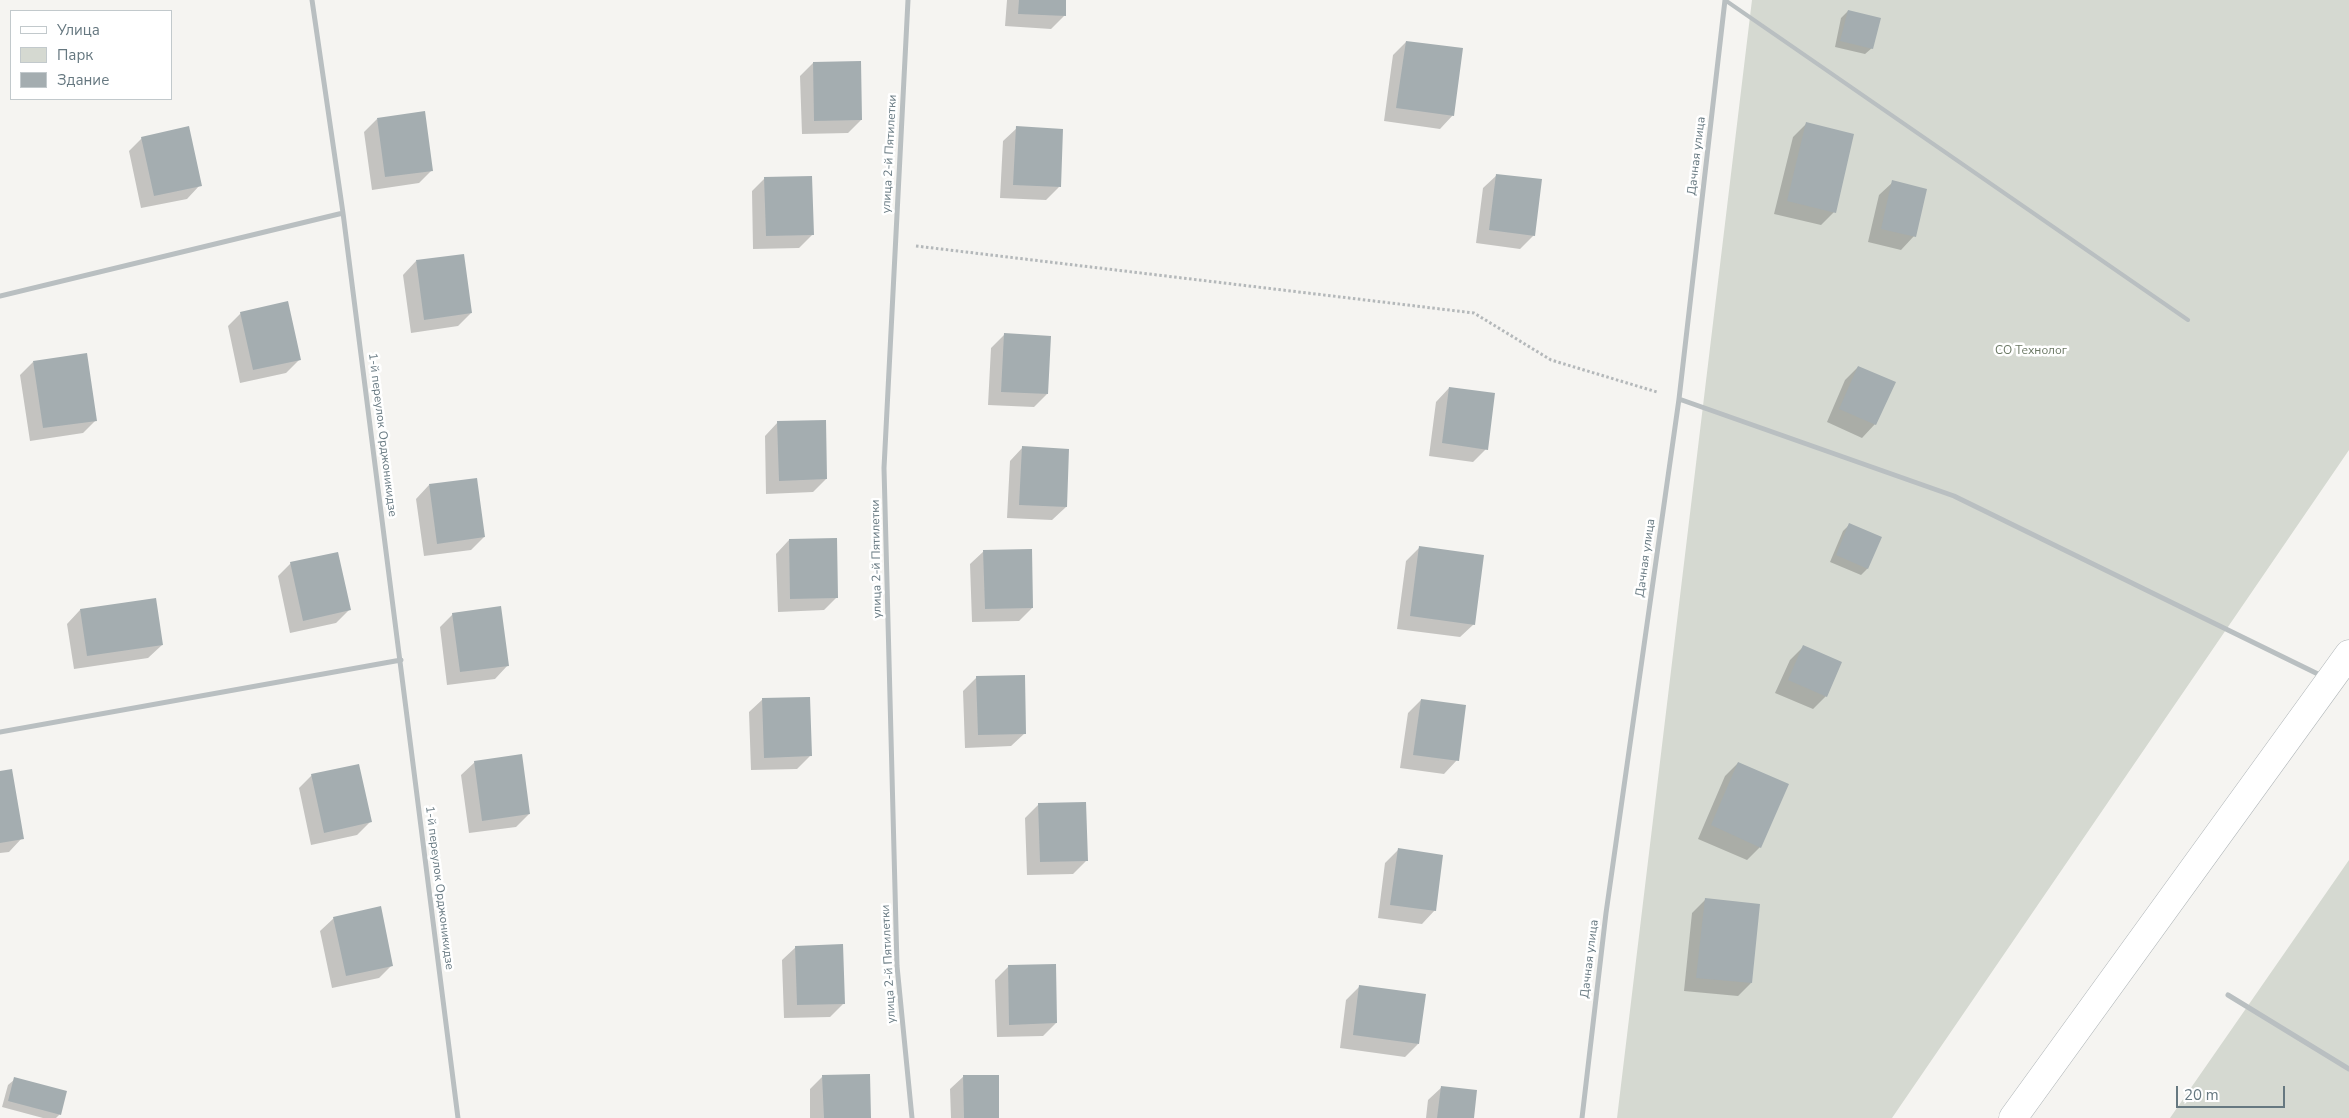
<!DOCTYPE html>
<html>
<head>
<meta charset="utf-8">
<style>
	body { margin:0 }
	#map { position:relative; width:2349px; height:1118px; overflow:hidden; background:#f5f4f1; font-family:"Nunito Sans",sans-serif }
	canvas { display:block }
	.legend { position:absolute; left:10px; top:10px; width:162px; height:90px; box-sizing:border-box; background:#fff; border:1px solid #c2c9cc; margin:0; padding:6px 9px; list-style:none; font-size:15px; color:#667880 }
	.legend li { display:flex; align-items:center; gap:10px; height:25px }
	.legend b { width:25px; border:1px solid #c2c9cc }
	.scale { position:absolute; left:2176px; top:1086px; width:109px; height:22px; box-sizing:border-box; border:2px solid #667880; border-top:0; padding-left:6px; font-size:15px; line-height:18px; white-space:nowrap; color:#667880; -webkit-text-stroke:4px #fff; paint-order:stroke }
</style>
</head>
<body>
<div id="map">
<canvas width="2349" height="1118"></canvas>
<ul class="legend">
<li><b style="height:6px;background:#fff"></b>Улица</li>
<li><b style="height:14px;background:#d5d9d1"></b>Парк</li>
<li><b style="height:14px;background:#a4adb0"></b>Здание</li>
</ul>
<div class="scale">20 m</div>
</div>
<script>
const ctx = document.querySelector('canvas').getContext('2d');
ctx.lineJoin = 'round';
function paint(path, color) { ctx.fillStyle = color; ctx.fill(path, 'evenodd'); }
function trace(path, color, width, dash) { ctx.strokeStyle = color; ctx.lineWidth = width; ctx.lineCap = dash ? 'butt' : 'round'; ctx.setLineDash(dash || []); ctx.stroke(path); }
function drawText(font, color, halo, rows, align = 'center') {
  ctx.font = font + ' "Nunito Sans",sans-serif'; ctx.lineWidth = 5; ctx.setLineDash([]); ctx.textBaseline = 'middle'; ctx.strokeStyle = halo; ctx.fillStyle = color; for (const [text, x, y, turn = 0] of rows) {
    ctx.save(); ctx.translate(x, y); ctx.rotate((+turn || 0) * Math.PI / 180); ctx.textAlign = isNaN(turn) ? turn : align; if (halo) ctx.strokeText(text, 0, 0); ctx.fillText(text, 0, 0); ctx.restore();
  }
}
paint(new Path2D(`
	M1752 0H2349V450L1892 1118H1617Z
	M2349 860V1118H2170Z`), '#d5d9d1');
paint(new Path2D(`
	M1007 0H1065L1064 16 1051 29 1005 26Z
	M1848 11 1872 48 1865 54 1835 47 1841 18Z
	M1406 42 1453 115 1440 129 1384 121 1393 55Z
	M813 63 861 120 848 133 802 134 800 76Z
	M377 119 432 170 419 183 372 190 364 132Z
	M1806 124 1834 212 1821 225 1774 214 1793 137Z
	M1017 128 1059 187 1046 200 1000 198 1003 141Z
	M142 138 200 185 187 199 141 208 129 151Z
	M1497 175 1534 235 1520 249 1476 243 1483 188Z
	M765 178 813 234 799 248 753 249 752 191Z
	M1893 182 1914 236 1901 250 1868 242 1879 195Z
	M416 261 471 313 458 326 411 333 403 275Z
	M241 313 299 360 286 373 240 383 228 326Z
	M1004 335 1047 394 1034 407 988 405 991 348Z
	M33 362 96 420 83 433 30 441 20 375Z
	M1858 367 1875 424 1862 438 1827 422 1845 380Z
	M1449 388 1486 449 1473 462 1429 456 1436 402Z
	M778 422 826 479 813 492 766 494 765 436Z
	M1023 447 1066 507 1052 520 1007 518 1010 461Z
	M429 485 484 537 471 550 424 556 416 499Z
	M1849 525 1880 538 1867 569 1861 575 1830 562 1843 531Z
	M789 540 837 597 824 610 778 612 776 554Z
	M1419 548 1474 624 1460 637 1397 629 1406 561Z
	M984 551 1032 608 1019 621 972 622 970 564Z
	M291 563 349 610 336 623 290 633 278 576Z
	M80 610 162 645 148 658 74 669 67 624Z
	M453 614 508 665 495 679 447 685 440 627Z
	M1804 646 1826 696 1813 709 1775 693 1790 660Z
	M977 677 1025 733 1011 746 965 748 963 691Z
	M763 699 810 756 797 769 751 770 749 712Z
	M1421 700 1457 760 1444 774 1400 768 1408 713Z
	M475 762 529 814 516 827 469 833 461 775Z
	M1738 763 1760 847 1747 860 1698 839 1725 776Z
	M0 772 22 838 9 852 0 853Z
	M312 775 370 822 357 835 311 845 299 788Z
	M1039 804 1086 861 1073 874 1027 875 1025 818Z
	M1398 850 1435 910 1422 924 1378 918 1385 863Z
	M1705 900 1751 983 1738 996 1684 991 1692 913Z
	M334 918 392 965 379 978 332 988 320 931Z
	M796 947 843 1004 830 1017 784 1018 782 960Z
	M1008 967 1056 1023 1043 1036 997 1037 995 980Z
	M1360 986 1418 1044 1405 1057 1340 1048 1346 1000Z
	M823 1076 870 1118H810V1089Z
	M964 1076 998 1118H951L950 1089Z
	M15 1079 60 1114 56 1118H43L2 1107 8 1085Z
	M1442 1087 1473 1118H1426L1428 1100Z`), '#0003');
paint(new Path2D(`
	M1019 0H1066V16L1018 14Z
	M1848 10 1881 18 1873 49 1840 41Z
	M1406 41 1463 48 1454 116 1396 108Z
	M861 61 862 120 814 121 813 62Z
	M425 111 433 171 385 177 377 118Z
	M1806 122 1854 134 1836 213 1787 201Z
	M189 126 202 186 154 196 141 137Z
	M1016 126 1063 129 1061 187 1013 185Z
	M1496 174 1542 179 1535 236 1489 230Z
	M812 176 814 235 766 236 764 177Z
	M1892 180 1927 189 1916 237 1881 229Z
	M464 254 472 313 424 320 416 260Z
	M288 301 301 360 253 370 240 312Z
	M1004 333 1051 336 1048 394 1001 392Z
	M87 353 97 421 43 428 33 361Z
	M1858 366 1896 382 1876 425 1839 409Z
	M1449 387 1495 393 1488 450 1442 443Z
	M826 420 827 479 779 481 777 421Z
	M1022 446 1069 449 1067 507 1019 505Z
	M477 478 485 537 437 544 429 484Z
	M1849 523 1882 537 1868 569 1836 555Z
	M837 538 838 598 790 599 789 539Z
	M1419 546 1484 555 1475 625 1410 616Z
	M1032 549 1033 608 985 609 983 550Z
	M338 552 351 610 303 621 290 562Z
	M156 598 163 645 87 656 80 609Z
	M501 606 509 666 460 672 452 613Z
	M1803 645 1842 662 1827 697 1788 680Z
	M1025 675 1026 734 978 735 976 676Z
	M810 697 812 756 764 758 762 698Z
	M1421 699 1466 705 1459 761 1413 755Z
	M522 754 530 814 482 821 474 761Z
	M1738 762 1789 784 1761 848 1711 825Z
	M359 764 372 822 324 833 311 774Z
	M12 769 24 839 0 843V771Z
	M1086 802 1088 861 1040 862 1038 803Z
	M1398 848 1443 855 1436 911 1390 905Z
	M1705 898 1760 904 1752 983 1696 978Z
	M381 906 393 966 346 976 333 917Z
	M843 944 845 1004 797 1005 795 946Z
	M1056 964 1057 1023 1009 1025 1008 965Z
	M1359 985 1426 994 1419 1044 1353 1035Z
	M870 1074 871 1118H824L822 1075Z
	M963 1075H999V1118H964Z
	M14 1077 67 1091 61 1115 8 1101Z
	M1441 1086 1477 1090 1474 1118H1437Z`), '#a4adb0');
const primary = new Path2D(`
	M2013 1118 2349 654`);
trace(primary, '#adb3b6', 29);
trace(new Path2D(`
	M916 246 1474 313 1551 360 1657 392`), '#b4b8ba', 3, [2.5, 2.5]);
trace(new Path2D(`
	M1725 0 2188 320`), '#b9bfc1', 4);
trace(new Path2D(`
	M312 0 343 213 458 1118
	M908 0 884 468 897 966 912 1118
	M0 296 343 213
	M1679 399 1954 496 2322 676
	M0 732 401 660
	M2228 995 2349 1069
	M1582 1118 1606 913 1679 399 1725 0`), '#b9bfc1', 5);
trace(primary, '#fff', 28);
drawText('12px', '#667880', '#fff', [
	["улица 2-й Пятилетки",890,154,-87],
	["Дачная улица",1697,156,-83],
	["1-й переулок Орджоникидзе",382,435,83],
	["Дачная улица",1646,558,-82],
	["улица 2-й Пятилетки",877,559,-91],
	["1-й переулок Орджоникидзе",439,888,83],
	["Дачная улица",1590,959,-83],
	["улица 2-й Пятилетки",889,964,-93]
]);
drawText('12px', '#6b7864', '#fff', [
	["СО Технолог",2031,351]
]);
</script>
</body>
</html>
